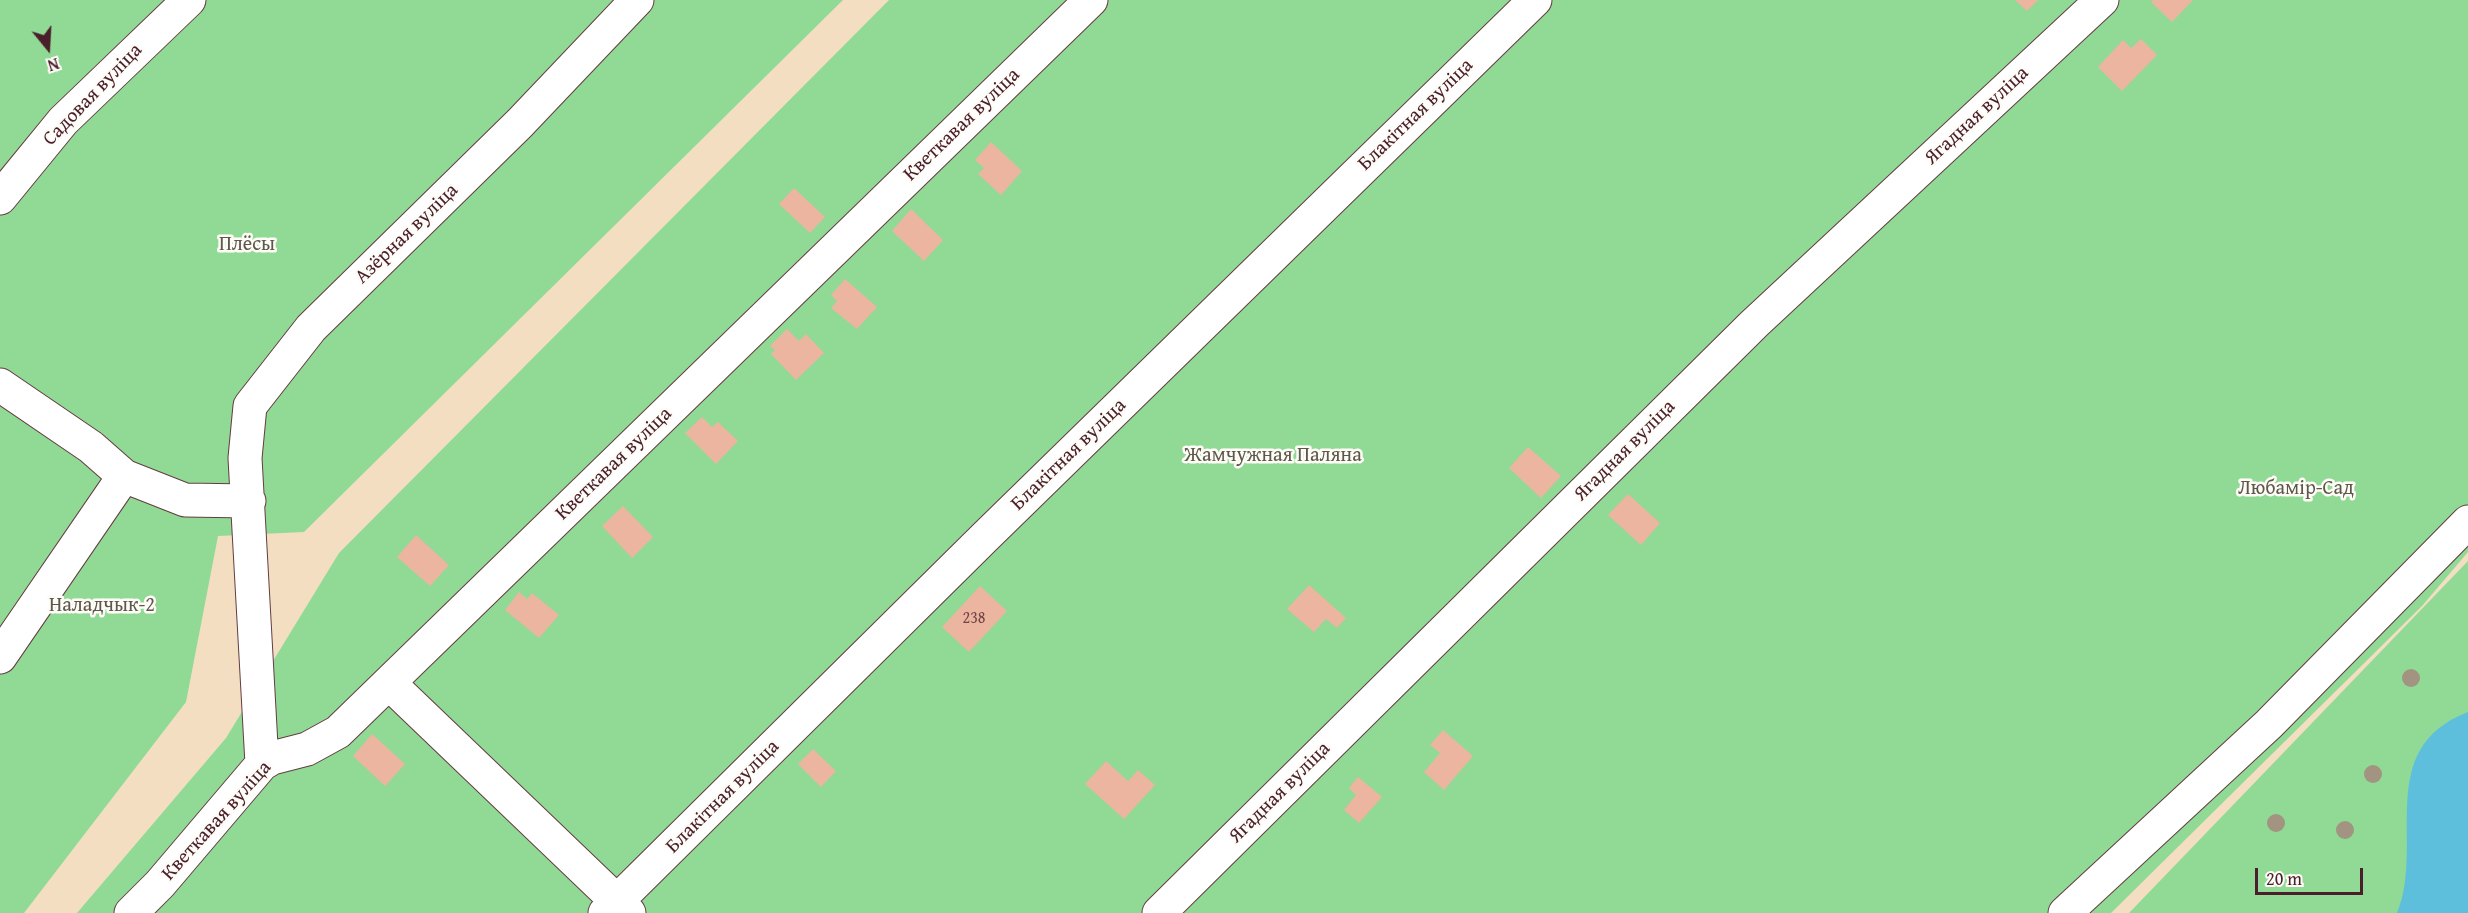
<!DOCTYPE html>
<html>
<head>
<meta charset="utf-8">
<style>
	body { margin:0 }
	#map { position:relative; width:2468px; height:913px; overflow:hidden; background:#f3dec1; font-family:"Gentium Book Plus",serif }
	canvas { display:block }
	.north { position:absolute; left:18px; top:18px; width:60px; height:60px; -webkit-text-stroke:4px #fdfcf7; paint-order:stroke; rotate:162deg; font-size:16px; font-weight:700; line-height:24px; text-align:center; color:#4a1f2b }
	.north::after { content:''; display:block; margin:auto; width:21px; height:27px; background:#4a1f2b; clip-path:polygon(50% 0,100% 100%,50% 72%,0 100%) }
	.scale { position:absolute; left:2255px; top:868px; width:108px; height:27px; box-sizing:border-box; border:3px solid #4a1f2b; border-top:0; padding-left:8px; font-size:18px; line-height:21px; white-space:nowrap; color:#4a1f2b; -webkit-text-stroke:4px #fdfcf7; paint-order:stroke }
</style>
</head>
<body>
<div id="map">
<canvas width="2468" height="913"></canvas>
<div class="north">N</div>
<div class="scale">20 m</div>
</div>
<script>
const ctx = document.querySelector('canvas').getContext('2d');
ctx.lineJoin = 'round';
function paint(path, color) { ctx.fillStyle = color; ctx.fill(path, 'evenodd'); }
function trace(path, color, width, dash) { ctx.strokeStyle = color; ctx.lineWidth = width; ctx.lineCap = dash ? 'butt' : 'round'; ctx.setLineDash(dash || []); ctx.stroke(path); }
function drawText(font, color, halo, rows, align = 'center') {
  ctx.font = font + ' "Gentium Book Plus",serif'; ctx.lineWidth = 5; ctx.setLineDash([]); ctx.textBaseline = 'middle'; ctx.strokeStyle = halo; ctx.fillStyle = color; for (const [text, x, y, turn = 0] of rows) {
    ctx.save(); ctx.translate(x, y); ctx.rotate((+turn || 0) * Math.PI / 180); ctx.textAlign = isNaN(turn) ? turn : align; if (halo) ctx.strokeText(text, 0, 0); ctx.fillText(text, 0, 0); ctx.restore();
  }
}
paint(new Path2D(`
	M0 0H843L304 532 218 536 186 702 24 913H0Z
	M889 0H2468V552L2422 606 2111 913H77L226 738 339 553Z
	M2468 561V913H2129Z`), '#91da96');
paint(new Path2D(`
	M2468 712V913H2397C2426 845 2372 749 2468 712Z`), '#5ebfdc');
paint(new Path2D(`
	M2015 0H2038L2027 11Z
	M2153 0H2193L2172 22 2151 2Z
	M2141 39 2157 55 2122 91 2098 67 2123 40 2131 48Z
	M991 142 1022 171 1001 195 978 174 984 168 975 160Z
	M794 188 825 217 810 233 779 204Z
	M911 209 943 240 924 261 892 231Z
	M845 279 877 307 857 329 831 308 837 301 831 295Z
	M787 329 799 341 806 334 824 353 796 380 771 354 775 350 770 346Z
	M702 417 712 427 718 422 738 441 716 464 685 433Z
	M1528 447 1561 476 1541 498 1509 468Z
	M1628 494 1660 523 1641 545 1608 515Z
	M623 506 653 537 632 558 602 526Z
	M416 535 449 565 430 586 397 557Z
	M1309 585 1346 618 1337 628 1326 619 1314 632 1287 609Z
	M980 586 1007 611 969 652 942 627Z
	M519 592 527 599 532 593 559 615 539 638 505 610Z
	M1443 730 1473 756 1444 790 1424 772 1440 753 1430 745Z
	M372 734 405 764 385 786 353 756Z
	M813 749 836 771 821 787 798 764Z
	M1106 761 1128 781 1138 770 1155 785 1124 819 1085 784Z
	M1358 777 1382 797 1359 823 1344 810 1356 795 1349 788Z`), '#ebb59f');
const minor = new Path2D(`
	M0 198 63 121 189 0
	M0 385 91 447 124 476 185 500 249 501
	M0 657 124 476
	M390 684 629 913
	M262 764 245 458 250 406 311 328 520 123 637 0
	M131 913 160 884 262 764 272 758 307 749 338 732 1091 0
	M605 913 985 537 1535 0
	M1159 913 1754 324 2102 0
	M2065 913 2269 724 2468 522`);
trace(minor, '#633c42', 35);
trace(minor, '#fff', 33);
ctx.fillStyle = '#a29480';
for (const [x, y] of [
	[2411,678],
	[2373,774],
	[2276,823],
	[2345,830]
]) { ctx.beginPath(); ctx.arc(x, y, 9, 0, 2 * Math.PI); ctx.fill(); }
drawText('16px', '#724448', null, [
	["238",974,619]
]);
drawText('20px', '#4a1f2b', '#fdfcf7', [
	["Садовая вуліца",93,95,-46],
	["Блакітная вуліца",1416,115,-44],
	["Ягадная вуліца",1977,116,-43],
	["Кветкавая вуліца",962,125,-44],
	["Азёрная вуліца",407,234,-44],
	["Ягадная вуліца",1625,451,-45],
	["Блакітная вуліца",1069,455,-44],
	["Кветкавая вуліца",614,464,-44],
	["Ягадная вуліца",1280,793,-45],
	["Блакітная вуліца",723,797,-45],
	["Кветкавая вуліца",217,821,-48]
]);
drawText('20px', '#5f574b', '#fdfcf7', [
	["Плёсы",247,245],
	["Жамчужная Паляна",1273,456],
	["Любамір-Сад",2296,489],
	["Наладчык-2",102,606]
]);
</script>
</body>
</html>
